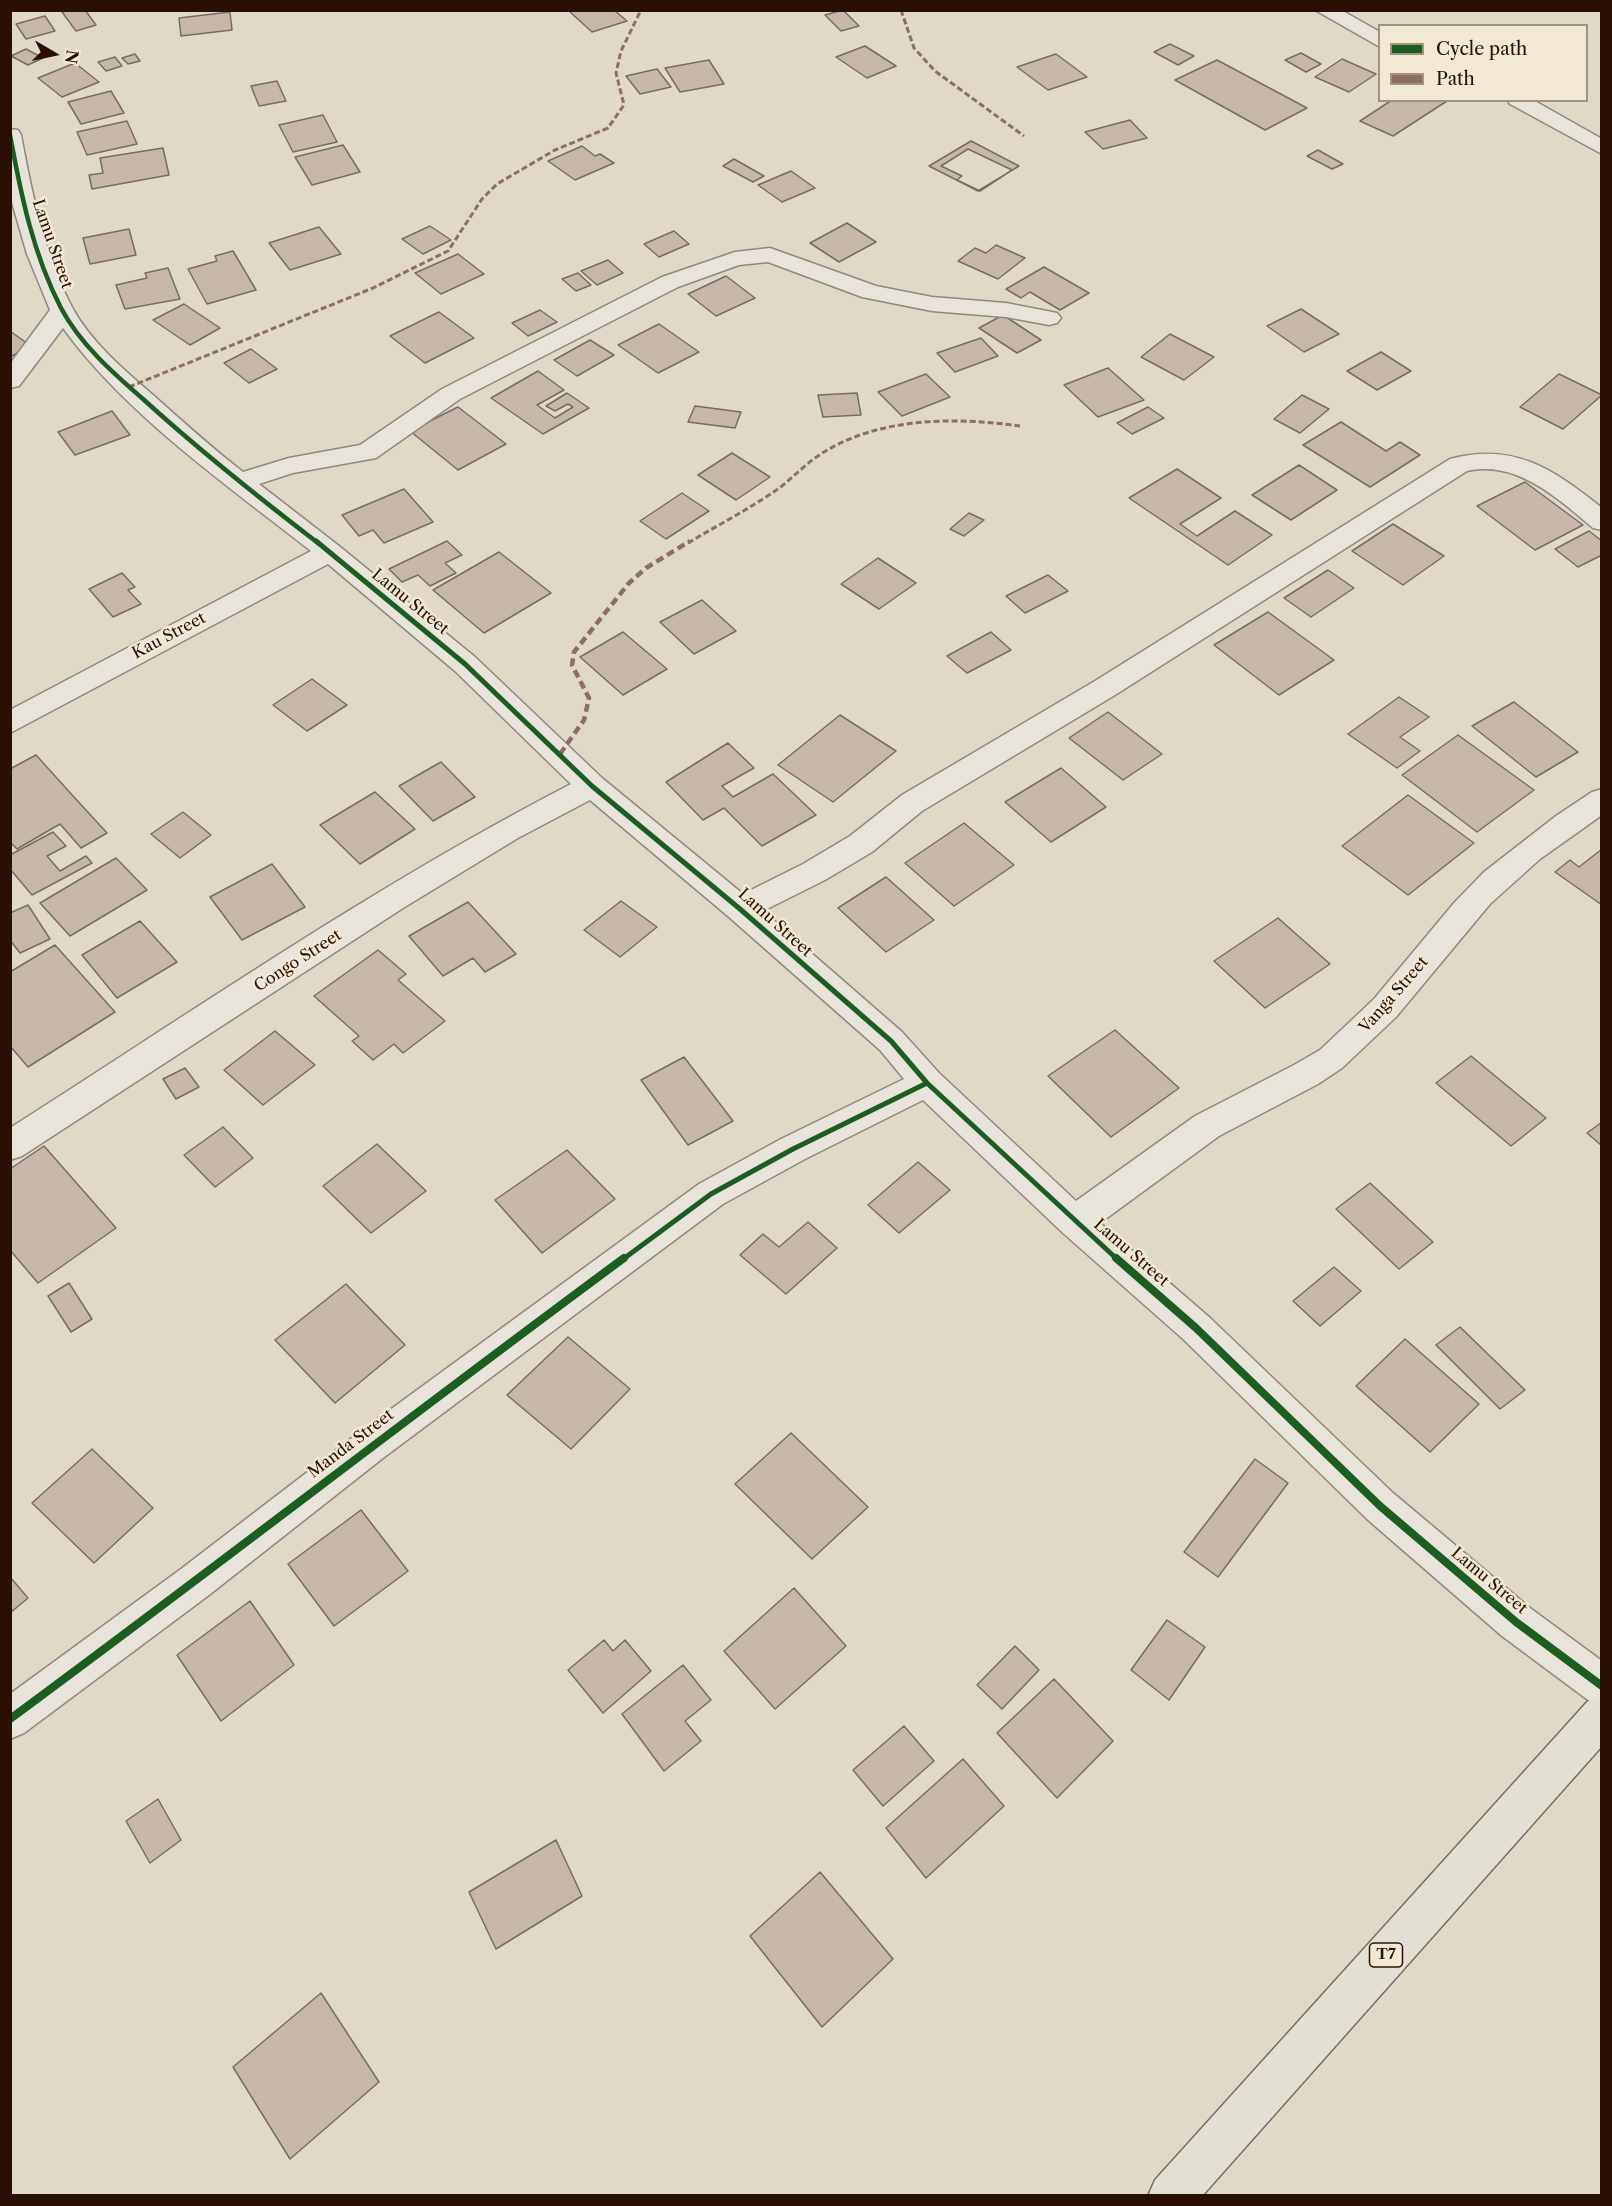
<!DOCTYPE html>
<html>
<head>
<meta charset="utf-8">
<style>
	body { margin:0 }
	#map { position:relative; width:1612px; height:2206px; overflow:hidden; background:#e0d9c8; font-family:"Libre Caslon Text",serif }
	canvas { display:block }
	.frame { position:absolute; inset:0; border:12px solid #2a1004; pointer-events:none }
	.legend { position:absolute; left:1378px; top:24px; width:210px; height:78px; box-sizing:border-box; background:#f2e9d5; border:2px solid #a29281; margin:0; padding:8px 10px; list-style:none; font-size:18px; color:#2a1004 }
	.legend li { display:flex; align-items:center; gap:12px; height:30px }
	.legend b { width:30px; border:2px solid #a29281 }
	.north { position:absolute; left:24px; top:24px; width:60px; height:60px; -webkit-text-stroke:4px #f2e9d5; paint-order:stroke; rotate:99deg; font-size:16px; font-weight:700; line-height:24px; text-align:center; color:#2a1004 }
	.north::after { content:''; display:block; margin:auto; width:21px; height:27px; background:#2a1004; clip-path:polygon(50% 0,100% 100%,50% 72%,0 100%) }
</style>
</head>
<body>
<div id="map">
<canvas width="1612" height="2206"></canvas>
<div class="frame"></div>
<ul class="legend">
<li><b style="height:8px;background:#1b5e20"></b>Cycle path</li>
<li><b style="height:8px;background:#8d6e63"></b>Path</li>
</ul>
<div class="north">N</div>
</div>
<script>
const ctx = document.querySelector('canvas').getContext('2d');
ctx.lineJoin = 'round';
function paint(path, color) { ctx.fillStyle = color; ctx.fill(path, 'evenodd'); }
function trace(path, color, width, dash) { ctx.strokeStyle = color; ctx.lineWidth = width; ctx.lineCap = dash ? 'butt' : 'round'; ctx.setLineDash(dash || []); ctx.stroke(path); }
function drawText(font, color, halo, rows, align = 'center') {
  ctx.font = font + ' "Libre Caslon Text",serif'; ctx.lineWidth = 5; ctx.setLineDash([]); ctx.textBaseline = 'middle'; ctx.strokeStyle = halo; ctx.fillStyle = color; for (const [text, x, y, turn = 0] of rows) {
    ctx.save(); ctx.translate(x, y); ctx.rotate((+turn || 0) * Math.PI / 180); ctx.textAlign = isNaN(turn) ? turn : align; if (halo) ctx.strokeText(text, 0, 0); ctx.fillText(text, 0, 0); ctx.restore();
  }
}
const building = new Path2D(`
	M69 10H85L96 25 76 31 62 12Z
	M575 10H614L627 21 592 32 570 12Z
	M843 10 859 26 841 31 825 15Z
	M230 12 232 30 181 36 179 18Z
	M45 16 55 31 26 39 16 24Z
	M1170 44 1194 56 1178 65 1154 52Z
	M865 46 896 66 867 78 836 57Z
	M26 49 43 58 28 65 11 56Z
	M1301 53 1321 64 1306 72 1285 60Z
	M135 54 140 61 128 64 122 58Z
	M1056 54 1087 77 1048 90 1017 67Z
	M115 57 122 66 106 71 98 62Z
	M1342 59 1376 74 1349 92 1315 77Z
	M709 60 724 84 680 92 665 68Z
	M1217 60 1307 108 1265 130 1175 80Z
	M75 63 99 82 62 97 38 78Z
	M657 69 671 87 640 94 626 76Z
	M277 81 286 101 259 106 251 86Z
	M111 91 124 113 81 124 68 102Z
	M1392 100H1446L1447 101 1393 136 1360 121Z
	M323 115 337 142 293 152 279 125Z
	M1130 120 1147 138 1103 149 1085 132Z
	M127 121 137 144 87 155 77 132Z
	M971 141 1019 166 978 191 929 166Z
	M343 145 360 172 312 185 295 157Z
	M582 146 595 156 600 154 614 163 575 180 548 161Z
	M163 148 169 175 92 189 89 175 103 173 100 158Z
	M968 149 1012 170 980 191 957 180 962 176 941 166Z
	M1318 150 1343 164 1332 169 1307 156Z
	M734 159 764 176 753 182 723 166Z
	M791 171 815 188 782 202 758 185Z
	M847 223 876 242 839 262 810 243Z
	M430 226 451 240 423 254 402 239Z
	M319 227 341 254 290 270 269 243Z
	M129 229 136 255 90 264 83 238Z
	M674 231 689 244 659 257 644 244Z
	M996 245 1025 258 998 279 958 261 975 248 986 253Z
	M233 251 256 290 207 304 188 269 217 261 215 256Z
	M458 254 484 274 441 294 415 273Z
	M608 260 623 273 597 285 581 271Z
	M1044 267 1089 293 1060 310 1030 292 1021 298 1006 289Z
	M168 268 180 299 125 309 116 285 147 278 145 273Z
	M578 273 591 285 576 291 562 279Z
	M726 276 755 298 716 316 688 294Z
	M184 304 220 328 190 345 153 320Z
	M1301 309 1339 334 1304 352 1267 326Z
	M540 310 557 322 528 336 512 323Z
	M439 312 474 338 425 363 390 336Z
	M1003 315 1041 340 1017 353 979 328Z
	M659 324 699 352 658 373 618 345Z
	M10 331 31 346 10 357Z
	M1170 334 1214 357 1184 380 1141 357Z
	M981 338 998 356 955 372 937 353Z
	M590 340 614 355 577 376 554 360Z
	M251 349 277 369 249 383 224 363Z
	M1381 352 1411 371 1377 390 1347 371Z
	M1108 368 1144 400 1098 417 1064 385Z
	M538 371 564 390 537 405 555 418 573 407 568 404 555 411 546 406 567 393 589 408 543 434 491 398Z
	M926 374 950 397 902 416 878 392Z
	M1559 374 1602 395 1563 429 1520 407Z
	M857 393 861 415 823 417 818 395Z
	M1302 395 1329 409 1300 433 1274 419Z
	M695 406 741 412 735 428 688 422Z
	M458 407 506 444 458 470 410 431Z
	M1148 407 1164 418 1132 434 1117 423Z
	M112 411 130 435 75 455 58 432Z
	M1341 422 1386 451 1400 442 1420 455 1370 487 1303 445Z
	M732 453 770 477 736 500 698 475Z
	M1299 465 1337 490 1291 520 1252 495Z
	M1177 469 1221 498 1180 524 1197 536 1235 511 1272 535 1228 565 1129 498Z
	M1525 482 1583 525 1535 550 1477 506Z
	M404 489 433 522 384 543 373 530 359 536 342 515Z
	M682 493 709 511 666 539 640 521Z
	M969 513 984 520 964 536 950 529Z
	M1393 524 1444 556 1403 585 1352 551Z
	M1589 531 1602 541V555L1578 567 1555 549Z
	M447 541 462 555 445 563 456 573 430 586 418 575 402 582 389 569Z
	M499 552 551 593 484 633 433 590Z
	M878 558 916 583 879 609 841 584Z
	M1328 570 1354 588 1311 617 1284 598Z
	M122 573 135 587 128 590 141 604 113 617 89 589Z
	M1048 575 1068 591 1025 613 1006 596Z
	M702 600 736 631 694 654 660 622Z
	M1268 612 1334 660 1279 695 1214 645Z
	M623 632 667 669 623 695 580 657Z
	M991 632 1011 650 967 673 947 656Z
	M312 679 347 705 307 731 273 705Z
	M1399 697 1429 717 1400 737 1420 751 1397 768 1348 734Z
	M1514 702 1578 752 1536 777 1472 726Z
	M1108 712 1162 754 1123 780 1069 738Z
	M840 715 896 751 833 802 778 765Z
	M1458 735 1534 790 1477 832 1402 775Z
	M728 743 754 768 722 786 733 797 773 774 816 815 762 846 724 808 703 820 666 782Z
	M36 755 74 797 107 833 81 848 60 824 17 849 10 842V769Z
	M441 762 475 797 433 821 399 786Z
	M1061 768 1106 807 1051 842 1005 802Z
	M375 792 415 829 360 864 320 825Z
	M1408 795 1474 843 1408 895 1342 846Z
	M183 812 211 835 180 858 151 834Z
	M964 823 1014 865 954 906 905 863Z
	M53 832 66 846 47 856 60 871 86 856 92 863 32 895 10 869V855Z
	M1602 849V905L1555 872 1570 860 1579 867Z
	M116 858 147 890 70 936 40 903Z
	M272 864 305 907 242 940 210 897Z
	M886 877 934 920 886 952 838 908Z
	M621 901 657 927 620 957 584 930Z
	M468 902 516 954 485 972 473 958 443 976 409 936Z
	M28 905 50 939 20 953 10 940V913Z
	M1278 918 1330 964 1265 1008 1214 961Z
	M140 921 177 962 117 998 82 955Z
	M55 945 115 1012 28 1067 10 1046V972Z
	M378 950 406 974 398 980 445 1021 403 1053 394 1044 373 1060 352 1041 359 1036 314 996Z
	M1115 1030 1179 1088 1111 1137 1048 1076Z
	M275 1031 315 1065 263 1105 224 1070Z
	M1471 1056 1546 1118 1511 1146 1436 1083Z
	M684 1057 733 1121 688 1145 641 1080Z
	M185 1068 199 1087 176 1099 163 1079Z
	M1602 1122V1146L1587 1133Z
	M223 1127 253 1158 215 1187 184 1155Z
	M377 1144 426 1191 371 1233 323 1186Z
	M44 1146 116 1228 38 1283 10 1250V1169Z
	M567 1150 615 1199 542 1253 495 1200Z
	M918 1162 950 1190 899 1233 868 1205Z
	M1370 1183 1433 1242 1399 1269 1336 1209Z
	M808 1222 837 1248 786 1294 740 1255 763 1234 779 1247Z
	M1334 1267 1361 1291 1320 1326 1293 1301Z
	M69 1283 92 1319 71 1332 48 1296Z
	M346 1284 405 1345 335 1403 275 1340Z
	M1460 1327 1525 1390 1500 1409 1436 1345Z
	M568 1337 630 1389 571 1449 507 1395Z
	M1405 1339 1479 1404 1430 1452 1356 1386Z
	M791 1433 868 1507 812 1559 735 1484Z
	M92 1449 153 1508 94 1563 32 1503Z
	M1255 1459 1288 1483 1218 1577 1184 1552Z
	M361 1510 408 1571 334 1626 288 1564Z
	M10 1577 28 1598 10 1613Z
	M794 1588 846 1646 775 1709 724 1651Z
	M250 1601 294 1665 221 1721 177 1655Z
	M1167 1620 1205 1647 1169 1700 1131 1670Z
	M604 1640 613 1651 625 1640 651 1671 603 1713 568 1670Z
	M1015 1646 1039 1670 1002 1709 977 1685Z
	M683 1665 711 1700 685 1721 701 1741 664 1771 622 1714Z
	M1054 1679 1113 1741 1057 1798 997 1733Z
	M904 1726 934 1761 883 1806 853 1770Z
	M963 1759 1004 1806 926 1878 886 1828Z
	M158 1799 181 1840 150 1863 126 1821Z
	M556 1840 582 1896 496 1949 469 1892Z
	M820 1872 893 1959 822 2027 750 1936Z
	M321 1993 379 2082 290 2159 233 2067Z`);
paint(building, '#c7b7ab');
trace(building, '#756d63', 1.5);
const street = new Path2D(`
	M1315 10H1341L1380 32V47Z
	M1507 100H1533L1602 139V154L1510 104Z
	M10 129 18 130 21 135C32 194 44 255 73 309 92 343 124 370 153 395 183 422 212 448 243 472L289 458 360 445 442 389 662 277 735 252 770 248 876 286 932 297 1006 303 1057 313 1061 318 1057 323 1049 325 1006 317 932 311 862 297 768 262 739 265 678 287 460 399 376 458 293 473 259 484 339 546 475 657 602 778 743 894 803 864 850 836 902 795 1095 681 1450 459C1514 442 1553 469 1602 508V530L1593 528C1557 498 1517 460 1467 471L1115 695 922 811 872 852 825 880 763 911 902 1032 939 1073 1076 1201 1195 1116 1294 1065 1320 1050 1374 999 1454 903 1484 872 1556 816 1592 792 1602 789V815L1540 859 1490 904 1396 1017 1342 1068 1318 1084 1219 1136 1100 1223 1209 1317 1393 1493 1530 1608 1602 1661V1706L1588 1700 1502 1636 1367 1519 1183 1339 1063 1233 923 1100 805 1159 723 1204 383 1458 209 1595 24 1733 10 1739V1694L181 1569 357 1434 699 1184 781 1139 904 1079 880 1050 729 917 590 800 518 838 403 908 22 1156 10 1160V1128C195 1010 377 884 571 784L455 671 328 564 10 733V710L311 551C228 486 124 413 63 328L19 386 10 388V364L50 310 27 254 11 199Z`);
const highway = new Path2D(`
	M1602 1695V1746L1202 2196H1148L1155 2180 1588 1701Z`);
trace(street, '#8f887d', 3);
trace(highway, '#756d63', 3);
paint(street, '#e8e3db');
paint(highway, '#e3dfd5');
trace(new Path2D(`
	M901 10 914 48 935 71 1024 136
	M129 387 373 288 448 251 482 199 497 184 555 150 608 128 624 105 616 73 621 51 641 10
	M688 543C718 525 749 509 778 489 794 477 807 462 824 452 881 417 956 417 1020 426`), '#8d6e63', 3, [6, 3]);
trace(new Path2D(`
	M560 754 584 720 589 698 572 665 574 652 629 583 646 568 690 541`), '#8d6e63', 4.5, [8, 4.5]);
trace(new Path2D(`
	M10 135C21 195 33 254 61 308 80 344 113 373 143 399 199 450 258 497 318 543`), '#1b5e20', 4.5);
trace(new Path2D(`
	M316 541 465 664 592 786 740 909 891 1041 927 1083 1118 1260
	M622 1260 711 1194 793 1149 927 1083`), '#1b5e20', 5);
trace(new Path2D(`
	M1116 1258 1196 1328 1380 1506 1516 1622 1602 1686
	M10 1719C216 1567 418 1410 624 1258`), '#1b5e20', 8);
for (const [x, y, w] of [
	[1386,1955,33]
]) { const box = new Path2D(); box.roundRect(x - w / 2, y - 12, w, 24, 4.5); ctx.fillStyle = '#f2e9d5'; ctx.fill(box); trace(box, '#2a1004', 1.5); }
drawText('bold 15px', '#2a1004', null, [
	["T7",1386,1955]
]);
drawText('16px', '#2a1004', '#f2e9d5', [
	["Lamu Street",52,244,71],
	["Lamu Street",410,602,39],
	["Kau Street",169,636,-28],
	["Lamu Street",775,923,42],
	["Congo Street",298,961,-33],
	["Vanga Street",1394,995,-49],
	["Lamu Street",1131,1253,41],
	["Manda Street",351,1444,-37],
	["Lamu Street",1489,1581,40]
]);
</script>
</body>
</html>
